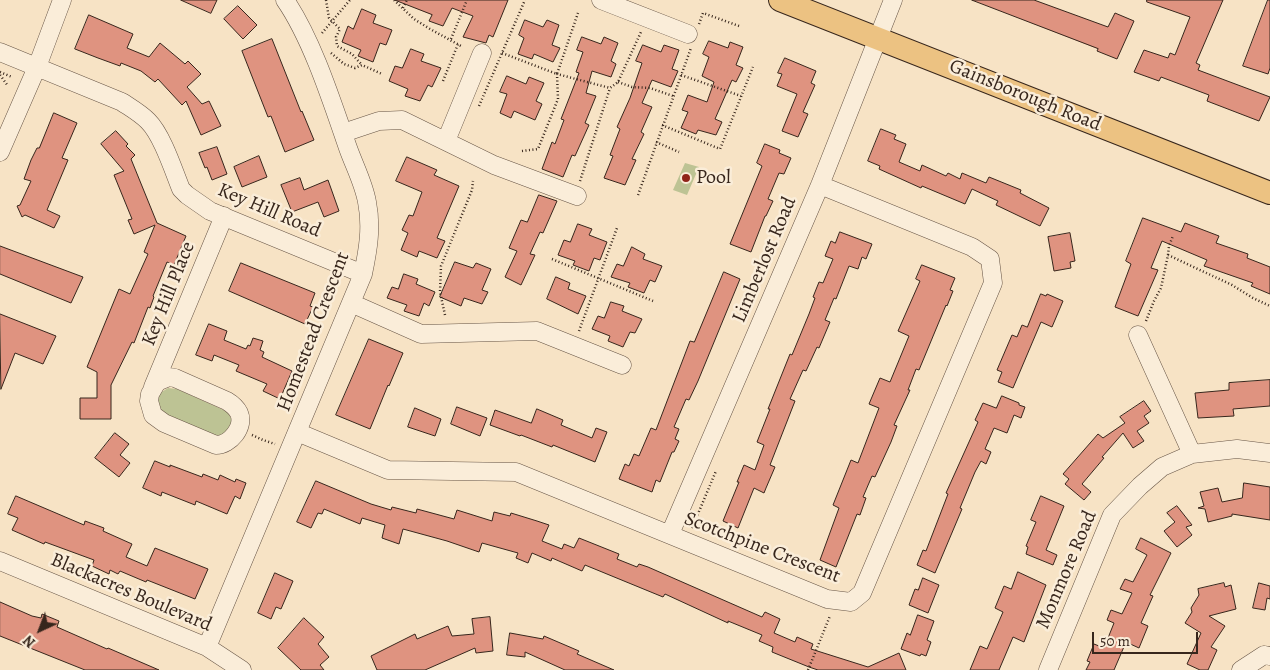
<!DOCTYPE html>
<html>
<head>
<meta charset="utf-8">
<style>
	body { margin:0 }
	#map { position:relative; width:1270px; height:670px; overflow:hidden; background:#f7e3c5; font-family:Alegreya,serif }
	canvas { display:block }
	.north { position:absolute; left:15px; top:605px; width:50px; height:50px; -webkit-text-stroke:4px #faedd9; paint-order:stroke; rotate:223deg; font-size:14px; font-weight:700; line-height:20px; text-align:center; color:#37261c }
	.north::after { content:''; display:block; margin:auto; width:18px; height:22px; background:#37261c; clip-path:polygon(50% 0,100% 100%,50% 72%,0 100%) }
	.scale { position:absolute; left:1092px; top:632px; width:106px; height:22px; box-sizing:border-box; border:2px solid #37261c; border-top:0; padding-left:6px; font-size:15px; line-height:18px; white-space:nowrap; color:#37261c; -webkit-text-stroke:4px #faedd9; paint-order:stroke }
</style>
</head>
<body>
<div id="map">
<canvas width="1270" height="670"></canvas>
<div class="north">N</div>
<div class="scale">50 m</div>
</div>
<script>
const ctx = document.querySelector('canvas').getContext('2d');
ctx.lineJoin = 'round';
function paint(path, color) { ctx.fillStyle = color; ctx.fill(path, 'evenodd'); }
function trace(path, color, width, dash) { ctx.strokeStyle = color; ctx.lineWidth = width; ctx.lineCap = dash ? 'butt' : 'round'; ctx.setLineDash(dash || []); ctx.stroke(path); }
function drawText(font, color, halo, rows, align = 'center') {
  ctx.font = font + ' Alegreya,serif'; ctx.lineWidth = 5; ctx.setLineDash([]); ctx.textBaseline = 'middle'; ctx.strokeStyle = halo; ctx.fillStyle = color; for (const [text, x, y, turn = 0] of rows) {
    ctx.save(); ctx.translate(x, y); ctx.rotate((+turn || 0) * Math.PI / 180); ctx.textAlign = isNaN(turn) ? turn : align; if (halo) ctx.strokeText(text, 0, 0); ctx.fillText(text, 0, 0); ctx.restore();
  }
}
paint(new Path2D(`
	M685 163 699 167 687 195 673 190Z
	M168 388 177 389 228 412 232 421 228 432 219 437 159 412 157 397 160 393Z`), '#bdc394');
const building = new Path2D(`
	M181 0H217L211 13Z
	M395 0H508L493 37 489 35 486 43 463 37 473 16 452 8 443 26 429 21 432 15Z
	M972 0H1034L1108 27 1115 13 1134 21 1117 59 1097 51 1098 49Z
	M1147 0H1223L1196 63 1200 65 1198 70 1270 97 1259 121 1207 101 1209 95 1161 77 1159 81 1134 72 1144 50 1168 58 1170 53 1175 55 1190 17 1147 2Z
	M1268 0H1270V68L1268 74 1243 66Z
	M238 6 257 25 243 39 224 19Z
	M362 9 376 15 373 23 392 30 386 45 380 43 373 62 358 56 361 50 342 42 348 26 353 29Z
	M89 15 133 34 127 48 149 57 160 43 185 64 188 61 201 74 187 87 202 104 209 101 221 126 201 135 186 101 182 105 158 79 155 82 141 71 121 63 120 66 98 58 75 49Z
	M525 20 543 27 547 20 559 25 552 45 560 48 553 62 534 54 532 59 518 54 524 38 519 35Z
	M582 37 601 44 604 37 618 43 611 61 616 64 611 77 592 71 586 93 596 96 585 123 589 125 575 156 572 155 563 177 542 169 552 142 555 144 564 120 561 119 579 73 576 72 583 52 577 50Z
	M272 39 301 112 302 111 314 140 285 152 271 116 268 117 242 51Z
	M709 41 728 48 730 42 743 47 736 65 743 68 736 82 732 80 715 119 722 122 716 135 698 130 696 134 681 128 688 112 682 110 688 95 707 102 714 82 702 76 709 57 703 54Z
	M643 45 661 52 664 45 679 50 672 69 678 71 671 87 652 80 642 103 652 107 641 132 644 134 632 159 636 160 625 185 604 178 613 156 610 155 620 129 617 127 630 98 642 63 636 61Z
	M411 49 424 54 421 61 441 68 432 87 428 85 420 101 405 96 408 89 389 81 395 66 402 68Z
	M785 58 816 71 811 83 815 85 803 112 808 114 798 137 782 131 797 94 777 86 782 74 778 73Z
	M507 76 526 84 529 77 544 83 536 101 542 104 535 120 514 111 511 118 500 113 507 94 500 92Z
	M54 113 77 123 62 158 68 160 47 210 60 216 54 228 25 215 22 217 17 206 20 205 31 181 24 179 31 160 37 148H39Z
	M881 129 896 135 894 139 906 144 899 162 920 171 922 165 946 176 948 173 960 179 962 173 986 183 989 177 1021 190 1020 193 1049 208 1040 226 996 205 998 201 972 189 965 204 922 186 921 188 879 169 880 166 868 161Z
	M116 131 128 144 126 146 135 155 131 159 157 223 186 236 174 265 167 262 153 296 154 297 150 308 148 307 134 343 132 342 111 385V419H80V398H97V372L87 367 119 289 130 294 148 254 144 252 155 225 134 234 128 220 132 219 114 175 124 171 101 144Z
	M765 144 780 150 779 153 791 158 784 174 779 173 768 199 773 201 766 216H765L751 252 730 244 762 166 757 163Z
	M217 147 227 174 212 180 207 167 205 168 199 153Z
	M259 156 267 177 242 187 234 167Z
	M407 157 437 170 434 175 459 186 437 238 445 241 437 258 419 251 417 257 401 250 408 233 402 230 409 215 413 216 422 192 396 181Z
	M300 178 304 190 328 180 339 211 324 217 318 202 292 212 281 185Z
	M539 195 557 201 543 233 540 232 530 254 535 255 521 285 505 277 517 251 509 248 521 220 527 222Z
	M1143 218 1181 232 1185 223 1219 236 1216 243 1248 254 1247 258 1270 267V294L1251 286 1253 283 1204 266 1207 260 1162 241 1151 268 1158 270 1138 316 1115 307 1131 264 1126 261Z
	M578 224 592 229 589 235 607 242 600 260 594 258 589 271 573 265 575 261 558 255 564 240 570 242Z
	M840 232 872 244 866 259 862 257 858 269 849 266 836 299 834 298 825 320 830 322 819 348 817 347 806 371 803 370 790 399 795 401 770 465 775 467 766 488 764 493 754 488 738 528 723 521 739 482H737L744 465 755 470 764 445 757 442 770 409H768L790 354 792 355 809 314 815 298 813 297 819 282 823 283 833 259 825 256 831 241 835 243Z
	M1070 233 1075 261 1070 262 1071 268 1054 271 1048 237Z
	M0 246 83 277 71 303 0 274Z
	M632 247 645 254 643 259 662 266 655 282 650 280 644 293 628 287 630 283 611 277 617 264 623 266Z
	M455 262 473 268 476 263 491 269 482 290 488 292 482 304 464 298 461 306 440 297Z
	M241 263 315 293 310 306 313 307 305 324 229 291Z
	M922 265 955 278 950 290 953 291 947 306 946 305 919 370 916 369 908 390H910L894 425 897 426 891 442 875 477 872 476 863 497 866 498 860 515 857 514 836 567 820 560 839 508 833 505 851 460 858 463 879 408 869 404 880 378 890 382 909 336 898 331 920 281 916 279Z
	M724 272 740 279 698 381 689 400 686 399 674 427 679 429 675 439 679 441 674 452H672L660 482 656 480 652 492 619 479 625 464 629 466 634 454 639 456 651 428 656 430 690 341 694 342Z
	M404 274 418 279 416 284 435 292 429 306 424 303 419 316 404 311 407 305 387 298 392 287 398 289Z
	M556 277 570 283 568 289 586 296 578 314 547 299Z
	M1041 294 1046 296 1047 294 1063 301 1052 327 1041 322 1013 388 998 382 1002 372 997 370 1012 335 1017 337 1022 325 1027 327Z
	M611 302 624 306 622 311 642 319 635 333 630 332 623 347 608 341 610 336 592 329 598 316 604 318Z
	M0 314 56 336 43 364 15 353 1 389Z
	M209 324 227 331 224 340 246 349 248 345 250 346 253 338 263 341 260 350 264 352 262 357 292 371 280 399 263 391 267 384 236 371 239 365 214 355 212 361 196 355Z
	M369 339 403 353 389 386 388 385 370 429 336 415Z
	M1270 380V406L1233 409 1234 416 1198 418 1195 393 1229 390V383Z
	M1002 396 1019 403V405L1025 407 1021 418 1014 415 1007 433 994 428 985 449 991 452 986 464 981 461 975 472 960 508 962 509 935 573 917 565 923 550 926 551 948 494 946 493 978 422 975 420 983 403 996 408Z
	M1144 401 1151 411 1144 416 1149 423 1137 431 1144 441 1133 448 1123 433 1102 457 1104 458 1082 484 1091 492 1084 500 1065 484 1069 479 1063 474 1098 434 1103 438 1125 423 1120 417Z
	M457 407 487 418 480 436 451 424Z
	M415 408 441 419 435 436 408 427Z
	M537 409 563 420 561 425 592 438 596 428 607 432 595 462 553 445 552 447 521 435 520 436 490 425 495 410 531 423Z
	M115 433 129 444 120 455 130 463 119 477 95 458Z
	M155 461 170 467V465L202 477 203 474 218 480 220 475 235 482 236 479 246 483 240 499 235 496 227 514 196 501 195 505 162 492 161 496 143 488Z
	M316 481 371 504 391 510 392 507 416 513 417 509 454 519 457 510 492 521 494 512 510 516 511 513 537 521 549 525 542 541 562 549 564 544 574 548 579 538 619 554 617 559 637 567 639 564 648 567 762 617 765 612 780 619 774 633 795 642 797 637 813 644 811 649 868 667 899 653 906 670H818L809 667 772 652 773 647 759 641 762 635 728 621V623L665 594 663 597 585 565 582 571 552 558 551 561 532 553 528 563 516 558 518 553 482 543 479 552 447 541 403 529 399 544 382 538 385 525 362 518 360 524 324 509 322 514 318 513 311 528 297 522Z
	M1244 483 1270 487V520L1232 514V516L1208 522 1205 509 1198 508 1204 506 1200 492 1218 488 1222 502 1242 498Z
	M16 496 84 525 85 521 104 528 103 531 132 544 126 557 147 566 155 548 208 569 195 599 147 580 146 582 120 571 118 574 110 570 109 574 92 566 94 560 45 542 44 544 12 530 18 518 8 514Z
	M1041 496 1064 506 1046 550 1057 555 1053 565 1026 554 1028 547 1026 546 1036 522 1031 520Z
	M1177 506 1192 525 1186 527 1192 535 1177 547 1164 531 1175 522 1167 513Z
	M1141 538 1171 553 1150 595 1153 596 1141 623 1148 626 1139 648 1126 642 1114 670H1086L1090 662 1087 661 1094 644 1104 648 1114 623 1107 620 1111 610 1122 614 1132 593 1120 589 1125 579 1133 582 1147 555 1136 549Z
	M1018 572 1046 585 1024 642 1013 637 999 670H970L980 646 987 649 1003 612 995 608 1004 586 1011 589Z
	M275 573 293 581 281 609 276 607 271 619 258 613Z
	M923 578 939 585 928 613 909 605 915 589 918 590Z
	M1224 583 1225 587 1231 585 1236 609 1209 616 1225 626 1211 647 1217 650 1208 670H1200L1187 664 1201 633 1185 623 1192 612 1191 608 1199 595 1198 589Z
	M1259 583 1270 586V599L1267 598 1265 610 1253 608Z
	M0 602 32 616 41 618 42 614 59 621 57 627 107 649 108 648 159 670H85L0 636Z
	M918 615 934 621 927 640 931 642 926 656 921 654 920 656 901 649 907 633 910 635Z
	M490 617 493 651 476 653 475 648 425 670H377L371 656 415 634 417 639 448 626 452 636 474 634 472 619Z
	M304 618 324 637 318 644 329 657 320 665 324 670H301L278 648Z
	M510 633 543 639 544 636 579 651 577 654 614 670H565L525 652V657L507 655Z`);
paint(building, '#df9380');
trace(building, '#37261c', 1);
const minor = new Path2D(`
	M601 0 688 34
	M0 52 122 102C131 108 140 113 148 121 162 135 173 169 181 189L187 195 210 211 363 274
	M343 133 379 121 402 120 494 165 577 196
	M446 141 482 53
	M0 152 37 67 62 0
	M351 303 421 334 537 331 622 365
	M1138 335 1192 454
	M169 377 175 378 227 401C232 404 236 407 239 413 245 427 230 445 216 445L164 423 153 415 149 401 150 394 157 382Z
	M153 387 224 216
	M297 432 388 470 516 472 827 599 851 602 862 593 993 283 990 259 972 247 820 185
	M670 534 820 185 893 0
	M0 561 207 647 242 670
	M207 647 363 274C368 250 372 227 367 202 364 184 354 165 348 148 332 102 312 39 285 0
	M1048 670 1112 515 1140 486 1162 467 1192 454 1237 449 1270 453
	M1241 670 1264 655 1270 656`);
const major = new Path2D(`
	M780 0 1270 193`);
trace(minor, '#675546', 19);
trace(major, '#37261c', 24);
trace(new Path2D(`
	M326 0 329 18 340 29 336 37 337 46 352 54 362 65
	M394 0 414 19 430 29 461 46
	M403 8 407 0
	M699 24 703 13 739 26
	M322 33 350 0
	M451 39 467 0
	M331 53 344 64 355 68 362 65 382 74
	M502 53 557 74 578 13
	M0 72 12 77
	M0 75 8 86
	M681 75 741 96
	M443 81 458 44
	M618 82 632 87 650 88 673 96
	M479 106 525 0
	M662 125 720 149 753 67
	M656 142 679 152
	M522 151 538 149 558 99 557 74 610 88 618 82 641 32
	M580 181 610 88
	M638 195 691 48
	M1168 255 1169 246 1173 236
	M552 259 653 301
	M445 315 440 292 441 266 472 190 473 181
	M1146 321 1154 301 1161 288 1168 255 1232 285 1253 298 1270 306
	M579 331 617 228
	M252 435 263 440 275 444
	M692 528 716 471
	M808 670 830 616`), '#37261c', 2.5, [1, 2.5]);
trace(minor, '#faedd9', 18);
trace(major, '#ecc282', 22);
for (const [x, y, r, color] of [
	[686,178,5,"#8f2418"]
]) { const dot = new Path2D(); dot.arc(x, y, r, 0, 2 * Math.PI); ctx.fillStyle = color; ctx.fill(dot); trace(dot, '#faedd9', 2); }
drawText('20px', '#37261c', '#faedd9', [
	["Gainsborough Road",1025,96,22],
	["Key Hill Road",269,211,23],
	["Limberlost Road",765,260,-67],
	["Key Hill Place",169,294,-68],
	["Homestead Crescent",314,332,-69],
	["Scotchpine Crescent",762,548,21],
	["Monmore Road",1067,570,-67],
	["Blackacres Boulevard",131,593,23]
]);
drawText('20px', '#37261c', '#faedd9', [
	["Pool",696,178]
], 'left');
</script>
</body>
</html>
